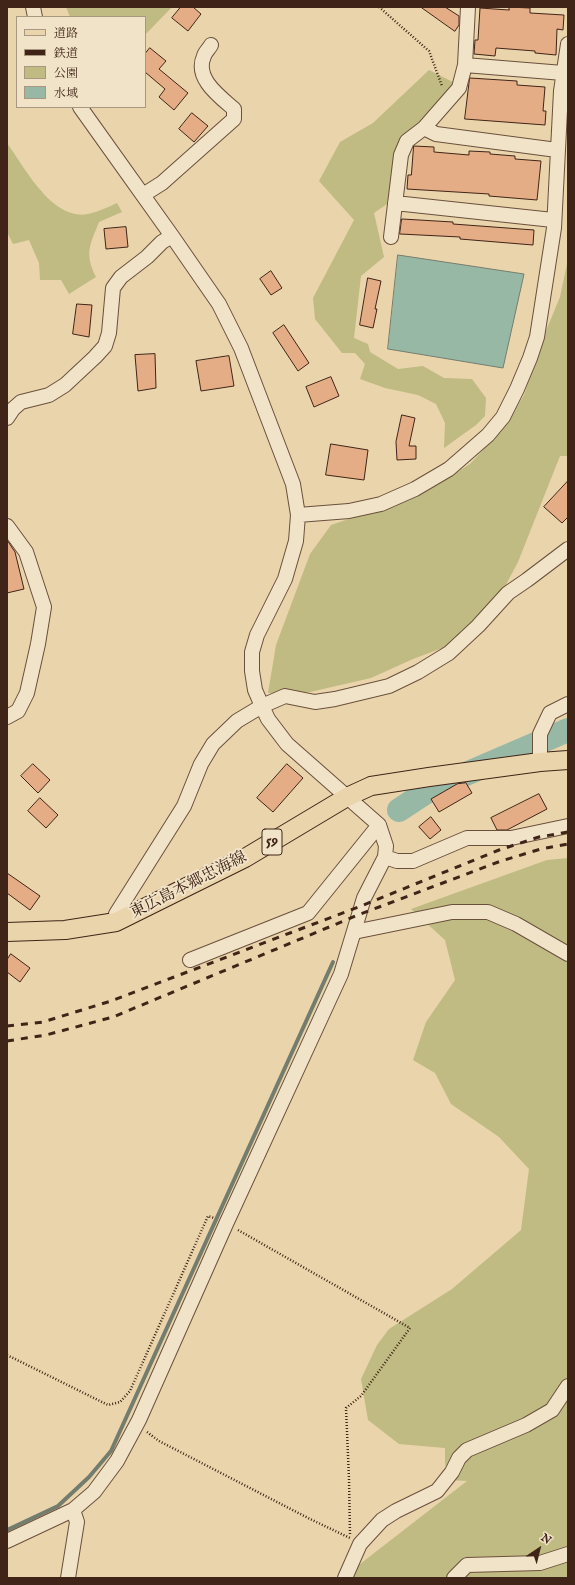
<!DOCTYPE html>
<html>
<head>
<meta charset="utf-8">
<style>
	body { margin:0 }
	#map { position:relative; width:575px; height:1585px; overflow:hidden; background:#ead4ab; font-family:"IM FELL English","Noto Serif JP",serif }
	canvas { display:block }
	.frame { position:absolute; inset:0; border:8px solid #3f2417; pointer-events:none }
	.legend { position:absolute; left:16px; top:16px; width:130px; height:92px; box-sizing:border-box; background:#f1e3c8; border:1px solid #aa9781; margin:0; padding:5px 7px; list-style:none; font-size:12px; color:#3f2417 }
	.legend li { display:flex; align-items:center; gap:8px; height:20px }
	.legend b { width:20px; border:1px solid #aa9781 }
	.north { position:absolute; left:519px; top:1529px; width:40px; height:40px; -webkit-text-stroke:3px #f1e3c8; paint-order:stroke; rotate:35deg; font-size:11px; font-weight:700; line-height:16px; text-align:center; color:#3f2417 }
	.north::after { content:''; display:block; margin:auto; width:14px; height:18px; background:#3f2417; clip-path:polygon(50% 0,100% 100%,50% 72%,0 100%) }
</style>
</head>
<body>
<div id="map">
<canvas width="575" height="1585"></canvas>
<div class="frame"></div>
<ul class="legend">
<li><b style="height:5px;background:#ead4ab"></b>道路</li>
<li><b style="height:5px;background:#3f2417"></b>鉄道</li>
<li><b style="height:11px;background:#bfbb83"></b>公園</li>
<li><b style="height:11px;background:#98b8a6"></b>水域</li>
</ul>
<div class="north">N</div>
</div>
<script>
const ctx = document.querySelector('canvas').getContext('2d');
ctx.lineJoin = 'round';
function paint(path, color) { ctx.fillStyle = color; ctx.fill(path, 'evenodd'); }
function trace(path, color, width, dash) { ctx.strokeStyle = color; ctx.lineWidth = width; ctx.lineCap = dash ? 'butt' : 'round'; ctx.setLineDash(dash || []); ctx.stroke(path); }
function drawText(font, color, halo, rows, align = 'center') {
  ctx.font = font + ' "IM FELL English","Noto Serif JP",serif'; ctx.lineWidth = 4; ctx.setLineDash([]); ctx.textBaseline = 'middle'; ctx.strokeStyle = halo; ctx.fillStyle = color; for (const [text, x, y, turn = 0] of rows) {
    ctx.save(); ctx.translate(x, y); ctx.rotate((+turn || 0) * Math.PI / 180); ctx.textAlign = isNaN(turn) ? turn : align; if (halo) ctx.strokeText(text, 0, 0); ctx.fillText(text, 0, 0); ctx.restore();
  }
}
paint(new Path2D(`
	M66 7H172L145 35V17H70Z
	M429 70 455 83 399 143 387 204 374 213 384 257 361 276 354 338 368 344 370 352 398 369 423 366 444 378 472 379 486 398 485 416 476 425 444 448 445 423 436 404 418 395 385 388 360 379 365 364 355 353H342L315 319 313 298 354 220 319 181 340 142 373 123Z
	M7 143C25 168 52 221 88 214 98 212 108 207 117 203L122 212 99 222C90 245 84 253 96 277L69 294 61 280H40L39 263 29 240 13 244 7 232Z
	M568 259V456H560L518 562 493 609 445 647 413 659 371 678 310 692 268 693 276 645 310 554 331 525 422 494 470 464 506 425 524 395 543 338 560 297Z
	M568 858V1578H342L467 1481 448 1480 445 1463V1448L399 1444 368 1420 361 1379 377 1345 389 1329 452 1289 521 1230 529 1169 499 1137 451 1104 435 1073 413 1060 426 1022 455 980 445 940 411 909 547 860Z`), '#bfbb83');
const water = new Path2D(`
	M398 255 524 274 503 368 388 349Z`);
paint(water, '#98b8a6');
trace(water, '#747d6d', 1);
trace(new Path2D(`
	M7 1530 58 1506 89 1477 111 1451 333 962`), '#747d6d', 4);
trace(new Path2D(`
	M399 810 431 789 568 730`), '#98b8a6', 24);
const building = new Path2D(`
	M181 7H193L201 14 188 31 172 18Z
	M421 7H445L459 16V25L455 31Z
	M509 7 530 8V13L564 15 563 30 557 29 556 55 535 53V51L496 48 495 56 474 54 475 40H478L480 8 509 10Z
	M150 48 166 61 159 69 188 93 174 110 159 97 165 89 145 72V54Z
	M470 78 517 81V85L545 87 543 111H546L545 125 465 119Z
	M192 113 208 126 194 142 179 129Z
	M414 146 434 147V152L469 155V151L490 152V154L515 156V159L541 161 537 200 489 196V194L407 189 408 175H411Z
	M402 219 453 222V224L534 230 533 245 460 239V237L400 234Z
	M126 227 128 247 106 249 104 229Z
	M271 271 282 288 271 295 260 279Z
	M368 278 381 281 375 309H377L373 328 360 325Z
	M77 304 92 305 89 337 73 334Z
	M284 325 309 363 298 371 273 333Z
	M155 354 156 388 138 391 135 355Z
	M229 356 234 386 201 391 196 361Z
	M331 377 339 396 314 407 306 387Z
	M402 415 415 418 409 446H416V459L397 460 396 442Z
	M331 444 368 450 364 480 326 475Z
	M568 481V517L562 523 544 507Z
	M7 540 15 552 24 589 7 593Z
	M33 764 50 780 38 793 21 776Z
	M287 764 303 778 273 812 257 798Z
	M466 783 472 793 439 812 431 799 457 784Z
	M539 794 547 809 507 830H497L491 818Z
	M40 798 58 815 46 828 28 811Z
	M431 817 441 830 430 839 419 827Z
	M7 873 40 896 30 910 7 893Z
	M11 954 30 968 20 982 7 972V960Z`);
paint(building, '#e5ad86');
trace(building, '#3f2417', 1);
const minor = new Path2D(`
	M33 7 35 17
	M465 65 563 73
	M424 128 436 134 557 150
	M143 195 162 183 234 119V109C219 96 194 78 204 56 205 52 209 49 211 45
	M395 203 553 220
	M391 237 401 155 407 141 424 128 459 88 465 65 468 7
	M7 418 13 409 21 402 49 395 65 385 95 357 105 346 109 333 113 288 121 277 147 257 162 242 172 236
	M298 515 349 511 381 504 415 489 449 469 488 435 503 417 517 389 530 358 537 337 554 228 561 91 568 44
	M7 526 26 552 44 607 38 644 27 693 18 711 7 717
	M540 762V734L550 713 568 704
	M385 857 397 861H413L467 838H511L568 826
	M116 922V914L184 806 201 764 213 744 237 721 262 706 285 696 315 702 335 699 389 686 418 672 449 653 478 626 508 593 527 580 568 549
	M354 932 452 912H488L516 924 568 954
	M190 960 308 913 379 825
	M7 1541 73 1510 94 1492 117 1461 139 1420 226 1224 341 974 364 898 385 857 386 846 379 825 287 744 268 719 262 706 255 690 252 671V652L257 635 285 579 296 541 298 515 293 484 241 348 219 304 172 236 80 107
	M68 1578 77 1522 73 1510
	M345 1578 360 1544 382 1520 396 1511 437 1491 452 1472 459 1458 467 1450 526 1425 552 1410 568 1386
	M454 1578 467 1565 540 1563 568 1554`);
const major = new Path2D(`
	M7 932 65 930 116 922 245 858 347 797 371 786 429 777 540 762 568 760`);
trace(minor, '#6a503c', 16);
trace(major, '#3f2417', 20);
trace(new Path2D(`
	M379 7 429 51 442 86
	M238 1230 410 1328 361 1396 346 1408 349 1479 350 1535
	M7 1355 108 1405 120 1402 130 1391 208 1216 214 1218
	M147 1432 159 1441 310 1519 350 1538`), '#3f2417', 2.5, [1, 2]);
trace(minor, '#f1e3c8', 14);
trace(major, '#ead4ab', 18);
trace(new Path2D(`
	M7 1026 43 1022 111 1001 361 906 499 850 539 837 568 832
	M7 1041 46 1035 113 1017 358 915 501 861 541 849 568 844`), '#3f2417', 3, [7, 7]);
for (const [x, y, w] of [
	[272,842,20]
]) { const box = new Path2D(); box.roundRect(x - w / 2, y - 13, w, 26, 3); ctx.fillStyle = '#f1e3c8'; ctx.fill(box); trace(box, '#3f2417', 1); }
drawText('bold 15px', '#3f2417', null, [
	["59",272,842]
]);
drawText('16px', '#3f2417', '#f1e3c8', [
	["東広島本郷忠海線",189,886,-27]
]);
</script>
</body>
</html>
